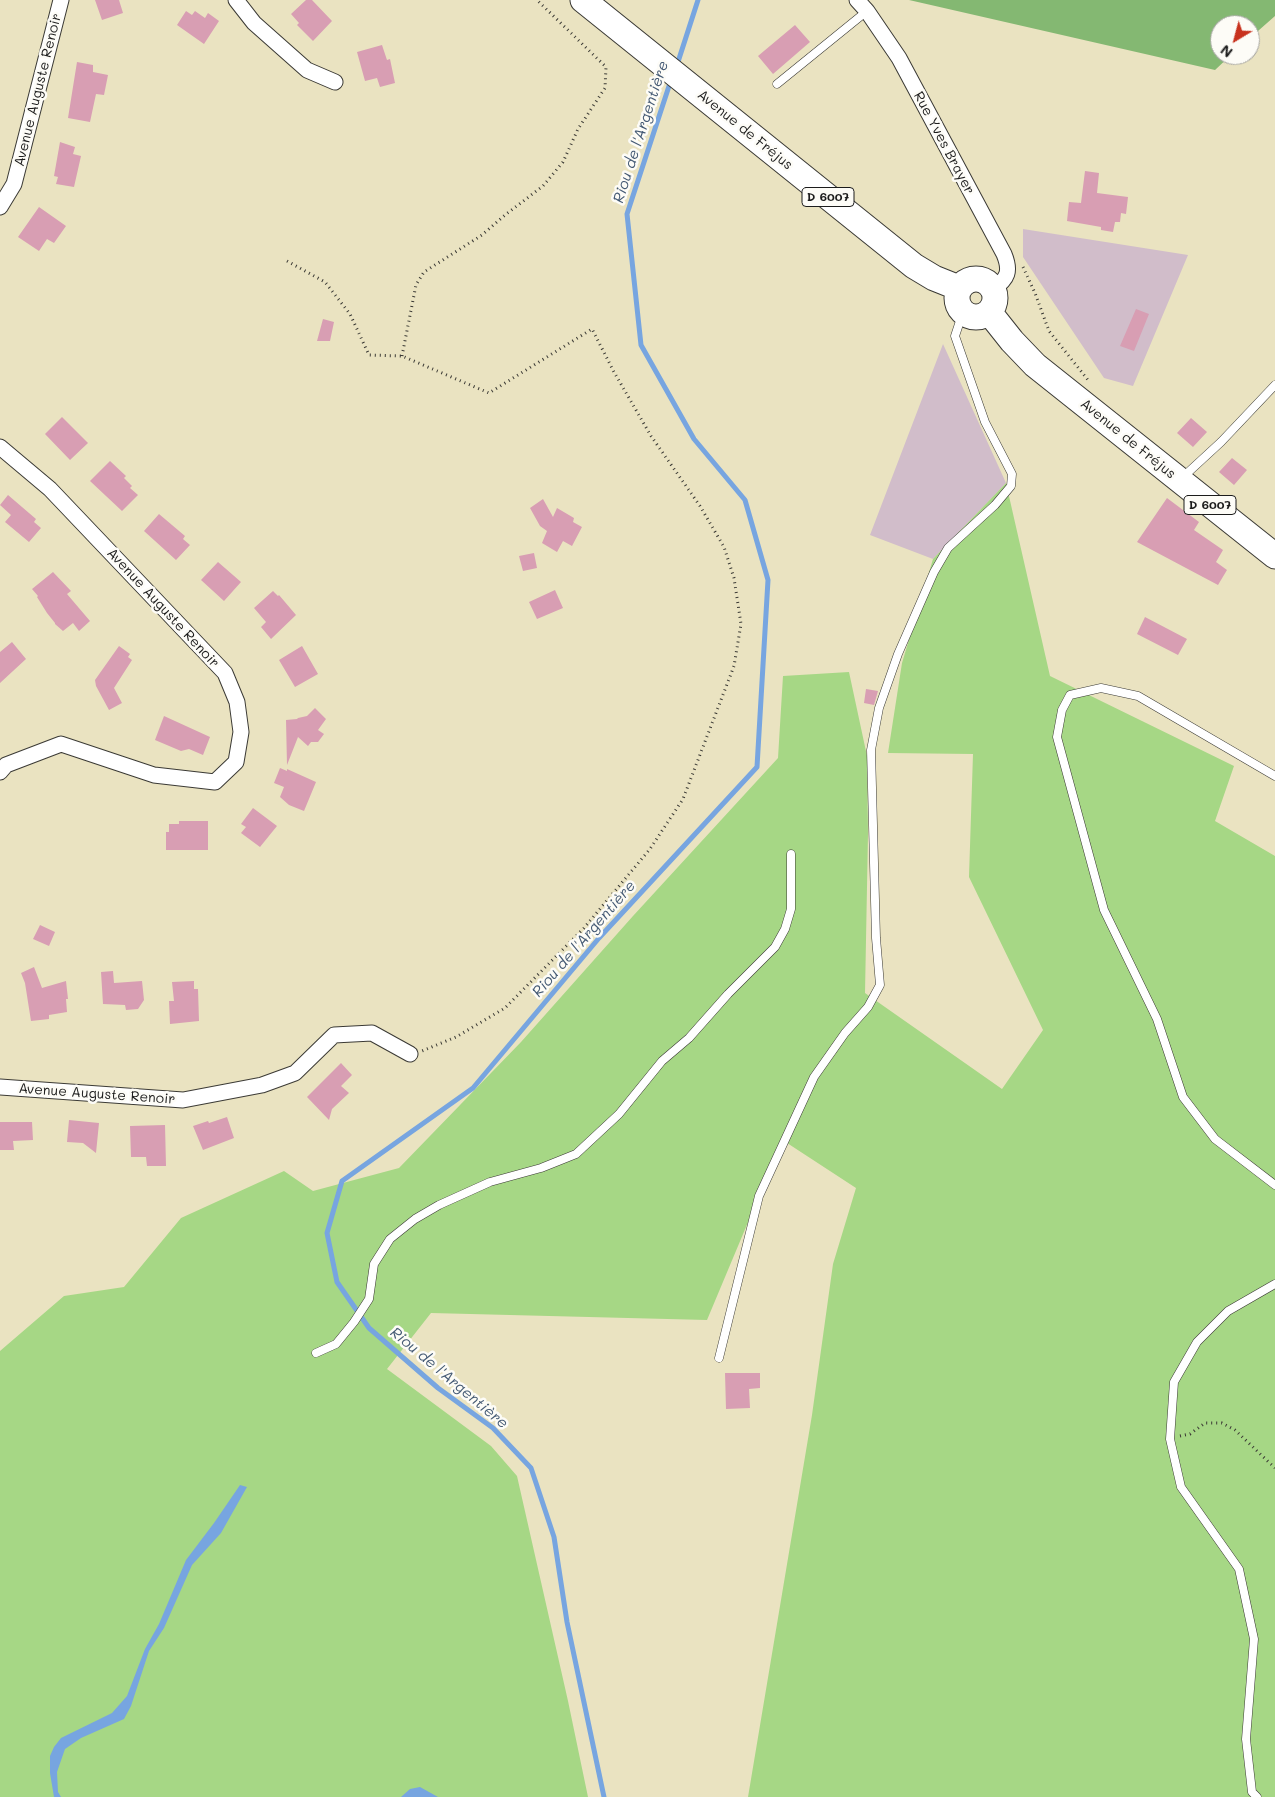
<!DOCTYPE html>
<html>
<head>
<meta charset="utf-8">
<style>
	body { margin:0 }
	#map { position:relative; width:1275px; height:1797px; overflow:hidden; background:#eae3c1; font-family:Mali,sans-serif }
	canvas { display:block }
	.north { position:absolute; left:1210px; top:15px; width:50px; height:50px; box-sizing:border-box; background:#fdfcf7; border:1px solid #a3a29f; border-radius:50%; rotate:217deg; font-size:14px; font-weight:700; line-height:20px; text-align:center; color:#1c1c1c }
	.north::after { content:''; display:block; margin:auto; width:18px; height:22px; background:#c8321e; clip-path:polygon(50% 0,100% 100%,50% 72%,0 100%) }
</style>
</head>
<body>
<div id="map">
<canvas width="1275" height="1797"></canvas>
<div class="north">N</div>
</div>
<script>
const ctx = document.querySelector('canvas').getContext('2d');
ctx.lineJoin = 'round';
function paint(path, color) { ctx.fillStyle = color; ctx.fill(path, 'evenodd'); }
function trace(path, color, width, dash) { ctx.strokeStyle = color; ctx.lineWidth = width; ctx.lineCap = dash ? 'butt' : 'round'; ctx.setLineDash(dash || []); ctx.stroke(path); }
function drawText(font, color, halo, rows, align = 'center') {
  ctx.font = font + ' Mali,sans-serif'; ctx.lineWidth = 5; ctx.setLineDash([]); ctx.textBaseline = 'middle'; ctx.strokeStyle = halo; ctx.fillStyle = color; for (const [text, x, y, turn = 0] of rows) {
    ctx.save(); ctx.translate(x, y); ctx.rotate((+turn || 0) * Math.PI / 180); ctx.textAlign = isNaN(turn) ? turn : align; if (halo) ctx.strokeText(text, 0, 0); ctx.fillText(text, 0, 0); ctx.restore();
  }
}
paint(new Path2D(`
	M1023 229 1188 255 1133 386 1104 378 1023 257Z
	M943 344 1006 483 933 559 870 535Z`), '#d1bdca');
paint(new Path2D(`
	M1006 483 1050 676 1234 766 1215 821 1275 856V1797H748L812 1415 833 1264 856 1188 784 1141 759 1196 707 1320 431 1313 387 1369 491 1446 517 1476 568 1701 588 1797H0V1351L64 1296 124 1287 181 1218 284 1171 313 1191 399 1168 521 1042 633 916 778 758 783 676 849 672 867 756 868 834 865 993 1002 1089 1043 1030 969 877 973 754 888 753 902 663 933 559Z`), '#a6d785');
paint(new Path2D(`
	M909 0H1275V16L1250 38V25H1220V55H1231L1215 70Z`), '#84b872');
paint(new Path2D(`
	M240 1485 247 1487 221 1533 192 1565 164 1628 149 1651 131 1706 124 1719 81 1738 65 1749 57 1772 58 1792 61 1797H54L50 1773V1756L54 1747 61 1738 112 1713 127 1696 145 1649 159 1624 186 1560 214 1523Z
	M420 1787 438 1797H401L410 1789Z`), '#77a5e0');
trace(new Path2D(`
	M677 65 698 0
	M604 1797 567 1622 554 1537 531 1468 493 1428 438 1388 369 1328 337 1282 327 1233 342 1181 473 1088 599 938 757 767 768 580 745 500 694 439 641 345 627 214 671 80`), '#77a5e0', 5);
paint(new Path2D(`
	M95 0H119L123 13 102 20Z
	M306 0H312L332 21 313 41 297 25 299 23 291 14Z
	M186 11 192 15 195 11 205 18 208 13 219 21 204 44 177 25Z
	M795 25 810 42 773 74 758 56Z
	M382 45 387 60 390 59 395 83 380 87 377 78 365 81 357 52Z
	M77 62 93 65V72L108 75 104 95 96 94 90 122 68 118Z
	M60 142 75 147 73 154 81 156 74 187 56 184 58 177 54 176Z
	M1085 171 1099 173 1097 193 1128 197 1126 214 1121 213 1120 222H1115L1113 232 1101 230V227L1067 221 1069 202 1081 203Z
	M39 207 66 226 54 243 47 239 39 251 18 237Z
	M1136 309 1149 314 1134 351 1120 346Z
	M323 319 334 322 330 341H317Z
	M62 417 88 443 70 460 45 434Z
	M1191 418 1207 432 1193 447 1177 433Z
	M1232 458 1247 470 1234 485 1219 472Z
	M110 461 126 476 124 478 132 486 130 488 138 495 122 511 90 481Z
	M8 495 36 519 34 522 41 528 29 542 5 522 11 515 0 505Z
	M1167 498 1199 522 1194 530 1223 550 1216 562 1227 570 1218 585 1137 542Z
	M543 499 553 517 557 508 574 518 573 522 582 527 572 546 563 541 557 552 542 543 547 531 540 526 530 508Z
	M159 514 185 536 183 539 190 545 176 560 144 531Z
	M534 553 537 568 523 571 519 556Z
	M218 562 241 582 224 601 201 580Z
	M53 572 71 591 67 594 90 621 79 631 73 623 63 631 55 624V623L47 613 37 597 38 596 32 589Z
	M555 590 563 608 537 619 529 602Z
	M273 591 278 596 279 595 296 615 271 639 261 627 266 622 254 608Z
	M1145 617 1187 639 1178 655 1137 634Z
	M12 642 26 659 0 683V652Z
	M119 646 130 654 128 657 132 660 114 688 122 703 109 710 96 686 95 680Z
	M302 646 318 674 295 687 279 660Z
	M866 689 878 691 874 705 864 703Z
	M315 708 326 719 318 730 324 734 318 742H311L308 746 298 737 287 765 286 720 297 719 298 718 307 716Z
	M164 716 210 737 203 755 189 749 181 751 155 740Z
	M280 768 287 771V769L316 782 304 811 289 805 280 797 284 787 274 783Z
	M253 808 277 826 260 847 241 833 246 827 241 824Z
	M179 821H208V850H166V832H169V824H179Z
	M40 925 55 932 49 946 33 939Z
	M34 967 42 988 66 981 68 999H66L67 1012 49 1015V1019L31 1021 25 983 21 973Z
	M113 971 114 983 142 981 144 1000 138 1009 126 1010 125 1005 103 1004 101 972Z
	M194 981V989H198L199 1021 170 1024 169 1001H174L172 982Z
	M341 1063 352 1075 341 1086 349 1093 332 1109 329 1120 307 1097Z
	M227 1117 234 1138 203 1150 193 1126 208 1121 209 1123Z
	M69 1120 99 1123 96 1153 83 1143 67 1142Z
	M0 1122H32L33 1140 13 1141 14 1150H0Z
	M165 1125 166 1166H147L146 1157H131L130 1126Z
	M725 1373H760V1388L749 1389 750 1408 726 1409Z`), '#d89eb3');
const service = new Path2D(`
	M777 84 867 11
	M1183 477 1221 442 1275 385
	M1275 776 1138 696 1101 688 1070 695 1062 710 1057 737 1104 910 1157 1019 1183 1097 1215 1139 1275 1185
	M316 1353 336 1344 354 1322 369 1299 374 1264 390 1239 415 1219 439 1205 490 1182 541 1168 576 1154 619 1114 662 1061 689 1038 728 994 775 947 785 929 791 909V854
	M719 1358 759 1196 814 1077 845 1033 868 1007 880 985 876 938 871 750 879 708 898 654 934 572 948 548 995 505 1011 486 1012 474 985 422 955 336 963 312
	M1257 1797 1252 1792 1246 1739 1254 1639 1239 1569 1181 1487 1170 1439 1174 1382 1197 1342 1228 1311 1275 1284`);
const minor = new Path2D(`
	M236 0 254 23 307 70 335 82
	M857 0 867 11 899 58 1004 254C1011 271 1008 279 993 289
	M0 207 14 184 61 0
	M0 447 50 489 225 673 237 702 241 732 236 762 215 782 154 775 61 744 6 765 0 772
	M0 1087 183 1100 262 1085 295 1073 334 1035 372 1033 410 1054`);
const primary = new Path2D(`
	M583 0 914 266 934 278 959 288
	M957 298a19 19 0 1 1 38 0a19 19 0 1 1-38 0Z
	M989 312 1012 341 1035 365 1275 556`);
trace(service, '#3b3a35', 9);
trace(minor, '#3b3a35', 17);
trace(primary, '#3b3a35', 27);
trace(new Path2D(`
	M287 261 325 282 350 314 369 355 402 356 489 393 592 329 614 372 651 436 700 506 724 547 734 578 741 624 734 666 683 799 650 849 584 928 505 1008 456 1037 422 1051
	M1023 267 1035 293 1049 331 1088 380
	M402 356 416 285 424 272 482 235 505 215 543 186 563 162 578 129 605 88 606 67 537 0
	M1180 1436 1190 1434 1205 1423H1222L1235 1430 1275 1468`), '#3b3a35', 3, [1, 4]);
trace(service, '#fff', 8);
trace(minor, '#fff', 15);
trace(primary, '#fff', 25);
for (const [x, y, w] of [
	[828,197,52],
	[1210,505,52]
]) { const box = new Path2D(); box.roundRect(x - w / 2, y - 9.5, w, 19, 4); ctx.fillStyle = '#fdfcf7'; ctx.fill(box); trace(box, '#1c1c1c', 1); }
drawText('bold 12px', '#1c1c1c', null, [
	["D 6007",828,197],
	["D 6007",1210,505]
]);
drawText('14px', '#1c1c1c', '#fdfcf7', [
	["Avenue Auguste Renoir",38,90,-76],
	["Avenue de Fréjus",745,130,39],
	["Rue Yves Brayer",944,143,62],
	["Avenue de Fréjus",1128,439,39],
	["Avenue Auguste Renoir",163,608,47],
	["Avenue Auguste Renoir",97,1094,4]
]);
drawText('italic 15px', '#455a74', '#fdfcf7', [
	["Riou de l'Argentière",641,132,-72],
	["Riou de l'Argentière",584,939,-49],
	["Riou de l'Argentière",449,1378,40]
]);
</script>
</body>
</html>
